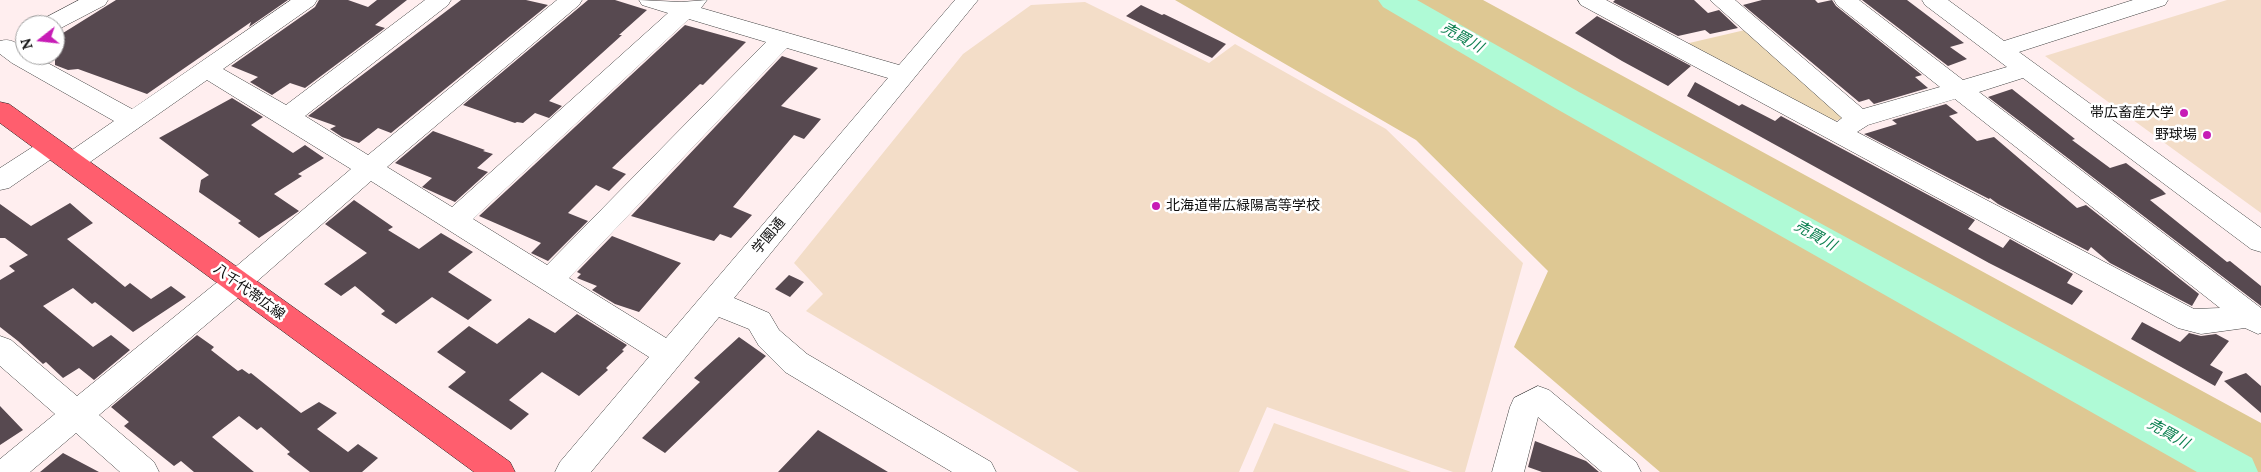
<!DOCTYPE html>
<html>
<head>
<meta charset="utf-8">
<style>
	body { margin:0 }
	#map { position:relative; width:2261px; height:472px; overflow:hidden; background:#ffeeef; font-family:Lora,serif }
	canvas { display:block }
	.north { position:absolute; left:15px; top:15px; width:50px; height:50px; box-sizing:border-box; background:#fff; border:1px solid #9f9f9f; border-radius:50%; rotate:254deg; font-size:14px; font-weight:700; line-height:20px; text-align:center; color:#0e0e0e }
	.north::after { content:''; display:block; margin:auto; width:18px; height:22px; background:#c71cb6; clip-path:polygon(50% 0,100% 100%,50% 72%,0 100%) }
</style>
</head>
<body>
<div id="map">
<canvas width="2261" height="472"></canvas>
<div class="north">N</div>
</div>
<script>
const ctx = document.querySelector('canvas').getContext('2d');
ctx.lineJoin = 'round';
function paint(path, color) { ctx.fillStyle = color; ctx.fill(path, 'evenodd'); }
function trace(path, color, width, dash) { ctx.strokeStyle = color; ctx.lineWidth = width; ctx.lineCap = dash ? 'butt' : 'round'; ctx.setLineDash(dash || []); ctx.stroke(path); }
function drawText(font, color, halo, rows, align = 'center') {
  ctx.font = font + ' Lora,"Noto Sans JP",serif'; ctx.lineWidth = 5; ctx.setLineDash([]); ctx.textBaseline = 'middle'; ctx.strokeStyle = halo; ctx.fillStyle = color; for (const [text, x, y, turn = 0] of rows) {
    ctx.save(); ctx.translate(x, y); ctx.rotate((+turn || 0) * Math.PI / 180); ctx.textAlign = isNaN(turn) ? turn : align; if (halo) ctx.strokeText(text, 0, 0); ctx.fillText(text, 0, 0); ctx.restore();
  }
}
paint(new Path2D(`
	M1745 30 1841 113V119L1835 121 1824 119 1685 44Z`), '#ecd8b5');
paint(new Path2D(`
	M1175 0H1483L2261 423V472H1660L1514 347 1548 271 1416 140Z`), '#dec893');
paint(new Path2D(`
	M2227 0H2261V213L2045 56Z
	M1085 2 1209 63 1235 44 1386 129 1523 263 1465 472H1453L1267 407 1239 472H1079L806 311 823 294 794 263 963 54 1031 5Z
	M1274 423 1411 472H1253Z`), '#f3ddc8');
paint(new Path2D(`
	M1378 0H1417L1579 92 2252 458 2258 472H2197L1555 108 1383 7Z`), '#affad6');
paint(new Path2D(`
	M116 0H288L249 27 251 22 147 94 78 69 68 70 55 65V38Z
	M319 0H348L368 7 377 0H407L375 25 385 28 305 88 290 83 272 95 250 82 258 77 231 66 315 7Z
	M461 0H526L548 5 391 133 378 128 359 143 342 137 330 129 336 126 308 116Z
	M588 0H615L647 10 619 35H622L549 101 562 106 549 118 535 113 523 123 517 122 515 123 463 105Z
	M1615 0H1694L1708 13 1719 10 1738 28 1710 34 1705 30 1678 36 1613 2Z
	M1762 0H1815L1818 3 1832 0 1836 6 1922 75 1915 77 1928 88 1874 104 1869 99 1859 102 1743 5Z
	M1862 0H1907L1964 43 1950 47 1967 59 1948 66Z
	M1141 5 1162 15 1164 14 1226 44 1212 58 1126 16Z
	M1597 16 1691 66 1668 86 1622 61 1575 33Z
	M685 25 746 42 703 85 700 84 612 168 626 174 609 191 596 185 568 213 588 221 548 261 531 253 541 243 479 216Z
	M782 56 818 68 781 106 821 119 804 139 794 135 733 207 752 215 731 238 720 234 714 241 631 216Z
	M1695 82 1739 106 1742 104 1775 121 1781 116 1975 220 1968 229 2003 248 2010 239 2073 274 2067 283 2083 291 2072 305 1989 263 1687 96Z
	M2012 89 2075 139 2072 140 2110 168 2126 163 2162 190 2166 194 2150 200 2227 262 2230 261 2261 286V306L1988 97Z
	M232 98 263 117 251 125 293 153 305 145 324 158 298 174 302 176 274 194 299 211 259 238 238 223 241 221 199 192 201 180 209 175 159 138Z
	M1946 104 1958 113 1949 116 1977 141 1994 137 2077 208 2086 205 2199 294 2192 306 2110 263 2091 247 2088 251 1998 204 1990 198 1989 199 1864 134 1897 124 1892 120Z
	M433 131 485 150 483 151 493 154 477 168 488 172 455 202 422 187 432 178 395 163Z
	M354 200 393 227 388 230 419 249 441 233 473 252 448 272 492 300 468 320 432 297 396 324 381 314 385 311 355 286 341 296 324 284 367 253 325 224Z
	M70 203 93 223 67 239 125 287 130 283 151 299 171 286 186 297 133 332 95 302 92 304 73 288 43 306 93 347 111 335 130 350 94 380 79 368 63 378 46 362 43 364 18 341 0 327V280L15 271 9 266 28 255 5 238H0V204L31 226Z
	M612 236 681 263 639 312 615 304 592 290 597 286 577 278 581 274 577 272Z
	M789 275 804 282 790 297 775 289Z
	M577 314 627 345 622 350 624 351 606 368 608 370 579 396 542 372 509 400 529 414 511 430 448 387 466 372 437 352 469 326 497 344 529 318 555 333Z
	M2142 322 2180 342 2189 333 2201 336 2216 334 2229 341 2210 365 2223 372 2215 386 2131 339Z
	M197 335 214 347 211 350 238 371 242 369 249 374 251 373 301 413 319 402 337 413 317 429 348 452 358 444 378 458 362 472H310L287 454 290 452 261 427 257 430 239 416 212 437 254 472H194L181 461 174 466 124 426 129 422 111 407Z
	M739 337 766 356 665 453 642 438 700 382 694 378Z
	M2246 373 2261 386V413L2224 381Z
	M0 406 23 430 0 445Z
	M818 430 888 472H778Z
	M1535 441 1586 461 1599 472H1542L1528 467Z
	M63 453 99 472H40Z`), '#574950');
const minor = new Path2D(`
	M79 0H108L105 5 57 30 55 31V25H37L41 20Z
	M291 0H317L314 5 223 69 286 105 425 0H451L448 5 305 116 368 155 557 0H582L579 5 387 167 452 207 668 13 642 5 639 0 681 2 707 0 701 8 899 65 955 0H978L734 298 769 313 779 330 807 354 991 462 996 472H952L785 372 759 346 749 329 719 317 591 472H555L560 462 649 357 371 181 246 291 99 415 154 462 159 472H120L76 433 30 472H0V459L55 414 0 366V336L11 340 77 396 226 275 351 169 207 80 80 169 71 172 62 169 58 163 62 157 114 121 12 63 0 54V41C11 38 17 43 25 50V55H33L132 109ZM689 19 766 42 547 265 473 219ZM787 48 888 78 666 338 569 278Z
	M1578 0H1606L1837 122 1842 118 1710 0H1735L1863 109 1940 87 1837 5 1834 0H1859L1963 80 2007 67 1925 5 1922 0H1948L2004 41 2133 0H2168L2165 5 2019 52 2261 228V252L2251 249 2023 78 1979 92 2261 308V333L2258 334 2245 328 2201 334 2178 328 1581 5ZM1955 99 2220 308 2194 309 1857 132 1868 125Z
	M51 138 60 141 64 147 60 153 9 188 0 190V168L42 141Z
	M1538 386 1549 390 1636 462 1641 472H1602L1538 417 1524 472H1492L1510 407 1514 398Z`);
const major = new Path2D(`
	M0 102 9 104 510 462 515 472H474L0 123Z`);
trace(minor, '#414141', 1);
trace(major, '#1f1f1f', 1);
paint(minor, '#fff');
paint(major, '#ff5e6e');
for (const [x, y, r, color] of [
	[2184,113,5,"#c71cb6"],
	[2207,135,5,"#c71cb6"],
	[1156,206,5,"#c71cb6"]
]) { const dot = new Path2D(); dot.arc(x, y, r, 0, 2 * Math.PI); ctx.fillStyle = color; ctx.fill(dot); trace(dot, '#fff', 2); }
drawText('14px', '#0e0e0e', '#fff', [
	["帯広畜産大学",2174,113],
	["野球場",2197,135],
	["北海道帯広緑陽高等学校",1166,206,"left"]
], 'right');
drawText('14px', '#0e0e0e', '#fff', [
	["学園通",769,236,-50],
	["八千代帯広線",249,292,36]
]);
drawText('italic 15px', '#0f8252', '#fff', [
	["売買川",1462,38,29],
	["売買川",1815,236,29],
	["売買川",2168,434,29]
]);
</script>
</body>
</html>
